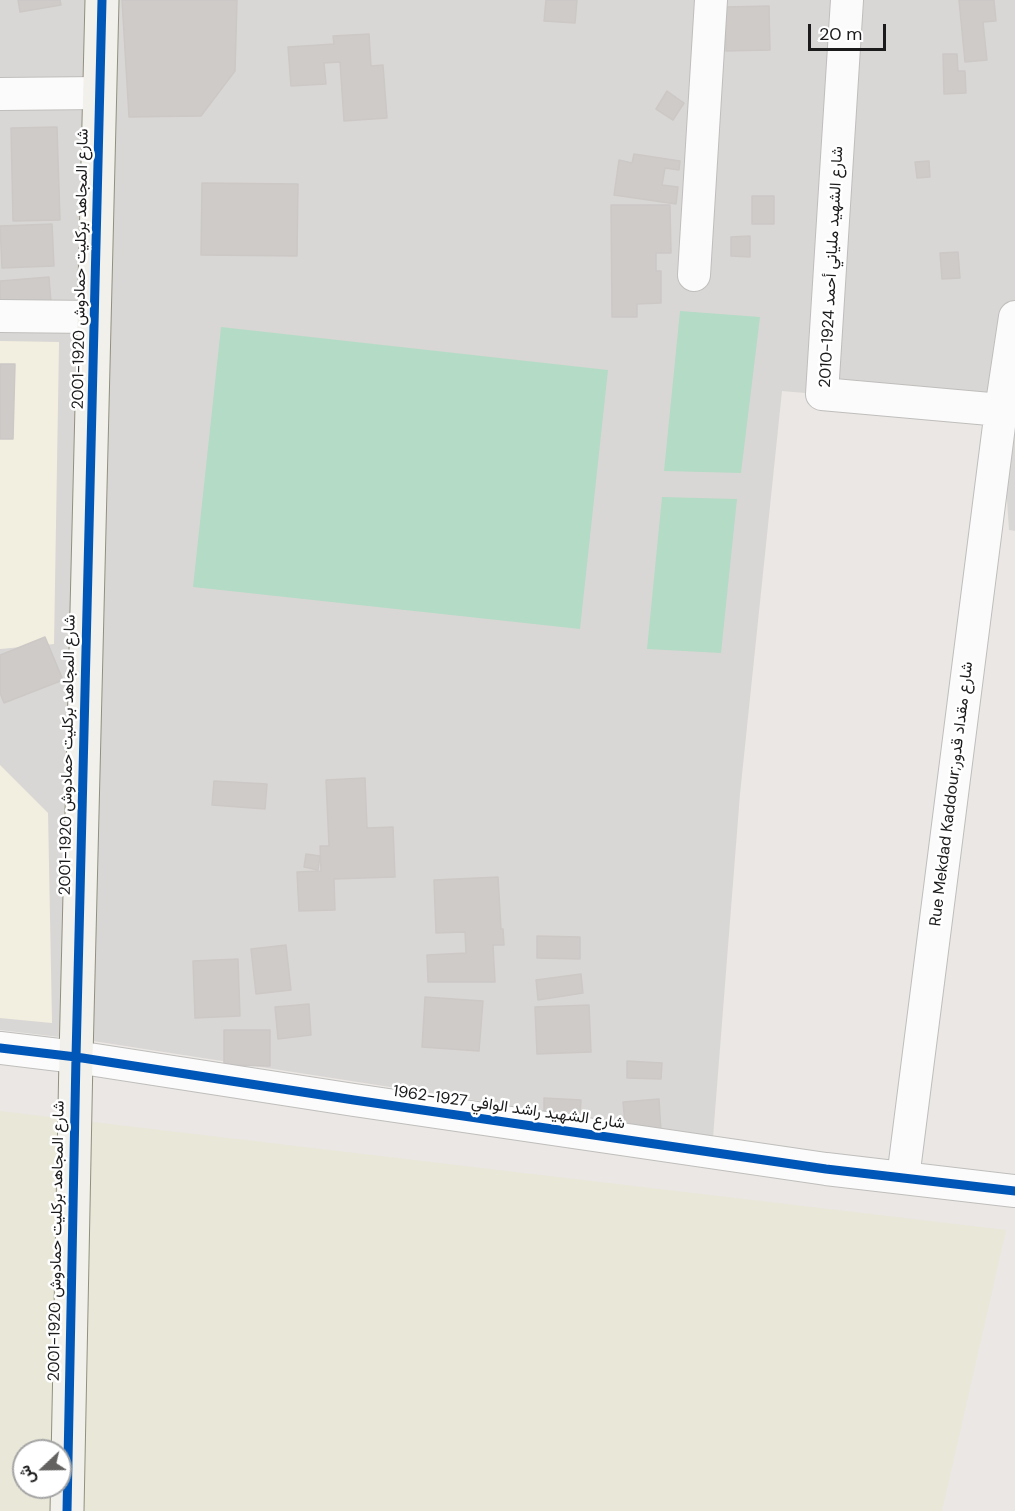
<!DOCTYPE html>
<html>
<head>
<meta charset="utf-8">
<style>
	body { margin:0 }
	#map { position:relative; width:1015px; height:1511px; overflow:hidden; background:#eae7e4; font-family:"DM Sans",Vazirmatn,sans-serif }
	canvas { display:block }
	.north { position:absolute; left:12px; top:1439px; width:60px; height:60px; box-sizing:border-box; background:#fff; border:2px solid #a4a4a4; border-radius:50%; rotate:248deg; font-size:16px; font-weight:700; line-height:24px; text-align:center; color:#1b1b1b }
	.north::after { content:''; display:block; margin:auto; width:21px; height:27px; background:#636261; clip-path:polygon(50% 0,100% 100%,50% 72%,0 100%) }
	.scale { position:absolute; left:808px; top:24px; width:78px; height:27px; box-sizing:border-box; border:3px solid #1b1b1b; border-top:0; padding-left:8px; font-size:18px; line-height:21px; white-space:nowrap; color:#1b1b1b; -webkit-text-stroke:4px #fff; paint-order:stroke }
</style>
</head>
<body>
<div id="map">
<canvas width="1015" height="1511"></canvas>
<div class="north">ش</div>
<div class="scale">20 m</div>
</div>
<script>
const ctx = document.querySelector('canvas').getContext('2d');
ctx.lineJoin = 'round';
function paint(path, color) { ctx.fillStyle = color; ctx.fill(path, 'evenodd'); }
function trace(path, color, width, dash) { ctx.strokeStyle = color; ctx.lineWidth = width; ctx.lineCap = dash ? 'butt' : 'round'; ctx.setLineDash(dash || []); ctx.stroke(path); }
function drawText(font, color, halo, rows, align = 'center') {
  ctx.font = font + ' "DM Sans",Vazirmatn,sans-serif'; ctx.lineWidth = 5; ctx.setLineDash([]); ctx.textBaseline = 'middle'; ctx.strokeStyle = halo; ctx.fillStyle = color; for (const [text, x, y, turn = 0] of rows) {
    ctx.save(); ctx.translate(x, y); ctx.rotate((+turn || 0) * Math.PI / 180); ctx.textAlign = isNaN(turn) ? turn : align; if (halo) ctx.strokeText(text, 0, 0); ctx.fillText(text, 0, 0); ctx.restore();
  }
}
paint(new Path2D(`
	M0 0H1015V531L1009 530 1001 410 782 391 740 794 713 1137 93 1041 0 1030Z`), '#d9d7d5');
paint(new Path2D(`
	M0 341 59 342 54 644 0 649Z
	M0 765 48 813 52 1023 0 1018Z`), '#f3efe0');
paint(new Path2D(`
	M0 1111 1006 1230 942 1511H0ZM24 1451H60V1487H24Z`), '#e9e7d8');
paint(new Path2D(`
	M680 311 760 317 741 473 664 471Z
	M221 327 608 370 580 629 193 587Z
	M662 497 737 499 721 653 647 649Z`), '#b4dbc5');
const building = new Path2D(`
	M18 0H60L61 5 20 12Z
	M122 0H237L235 71 201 116 129 117Z
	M546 0H577L575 23 544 21Z
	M959 0H994L996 21 983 22 987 60 965 62Z
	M769 6 770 50 726 51 725 7Z
	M369 34 371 66 383 65 387 118 344 121 340 62 324 63 326 84 291 86 288 47 334 44 333 36Z
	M943 54H957L958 71H965L966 93 944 94Z
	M667 91 684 103 673 120 656 109Z
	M57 127 60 220 13 221 11 128Z
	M634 154 680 161 679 170 665 168 662 185 678 187 676 204 614 195 619 160 632 163Z
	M929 161 930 177 917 178 915 162Z
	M202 183 298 184 297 256 201 255Z
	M752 196H774V224H752Z
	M611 205H670L671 253H656V271H661V303L637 304V317H612Z
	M52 224 54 266 2 268 0 226Z
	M750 236V257L731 256V237Z
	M958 252 960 278 942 279 940 253Z
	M49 277 52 315 0 319V281Z
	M0 364H15L13 439H0Z
	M45 637 63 680 4 703 0 693V655Z
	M365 778 367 828 393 827 395 877 334 879 335 910 299 911 297 872 321 871 320 846H329L326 780Z
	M214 781 267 784 265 809 212 805Z
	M306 854 320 856 318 870 304 867Z
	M498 877 501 929H503L504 945H493L495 982H428L427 955 466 953 465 932 436 933 434 880Z
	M537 936 580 937V959L537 958Z
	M286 945 291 990 256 994 251 949Z
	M238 959 240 1016 195 1018 193 961Z
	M581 974 583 993 538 1000 536 980Z
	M425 997 483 1001 479 1051 422 1047Z
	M309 1004 311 1035 278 1039 275 1007Z
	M589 1005 591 1052 537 1054 535 1007Z
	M224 1030H270V1066L224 1065Z
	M627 1061 662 1063 661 1079 627 1078Z
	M544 1098 581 1100 580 1116 544 1114Z
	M659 1099 661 1132 626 1135 623 1102Z`);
paint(building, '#cecbc9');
trace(building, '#ccc8c6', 1.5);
const street = new Path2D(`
	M847 0 822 394 1001 410
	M0 94 100 93
	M694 275 711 0
	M0 316 94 317
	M0 1048 76 1057 354 1100 826 1169 1015 1191
	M903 1178 1001 410 1015 317`);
const secondary = new Path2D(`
	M67 1511 76 1057 102 0`);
trace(street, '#bfbebc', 34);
trace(secondary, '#91907f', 35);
trace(street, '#fcfbfb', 32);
trace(secondary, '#f1f0ea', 33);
trace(new Path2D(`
	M0 1048 76 1057 354 1100 826 1169 1015 1191
	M67 1511 76 1057 102 0`), '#0057b8', 9);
drawText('16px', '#1b1b1b', '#fff', [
	["شارع الشهيد ملياني أحمد 1924-2010",832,267,-87],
	["شارع المجاهد بركليت حمادوش 1920-2001",81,269,-89],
	["شارع المجاهد بركليت حمادوش 1920-2001",68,755,-89],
	["Rue Mekdad Kaddour;شارع مقداد قدور",952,794,-83],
	["شارع الشهيد راشد الوافي 1927-1962",509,1108,8],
	["شارع المجاهد بركليت حمادوش 1920-2001",57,1241,-89]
]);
</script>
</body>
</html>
